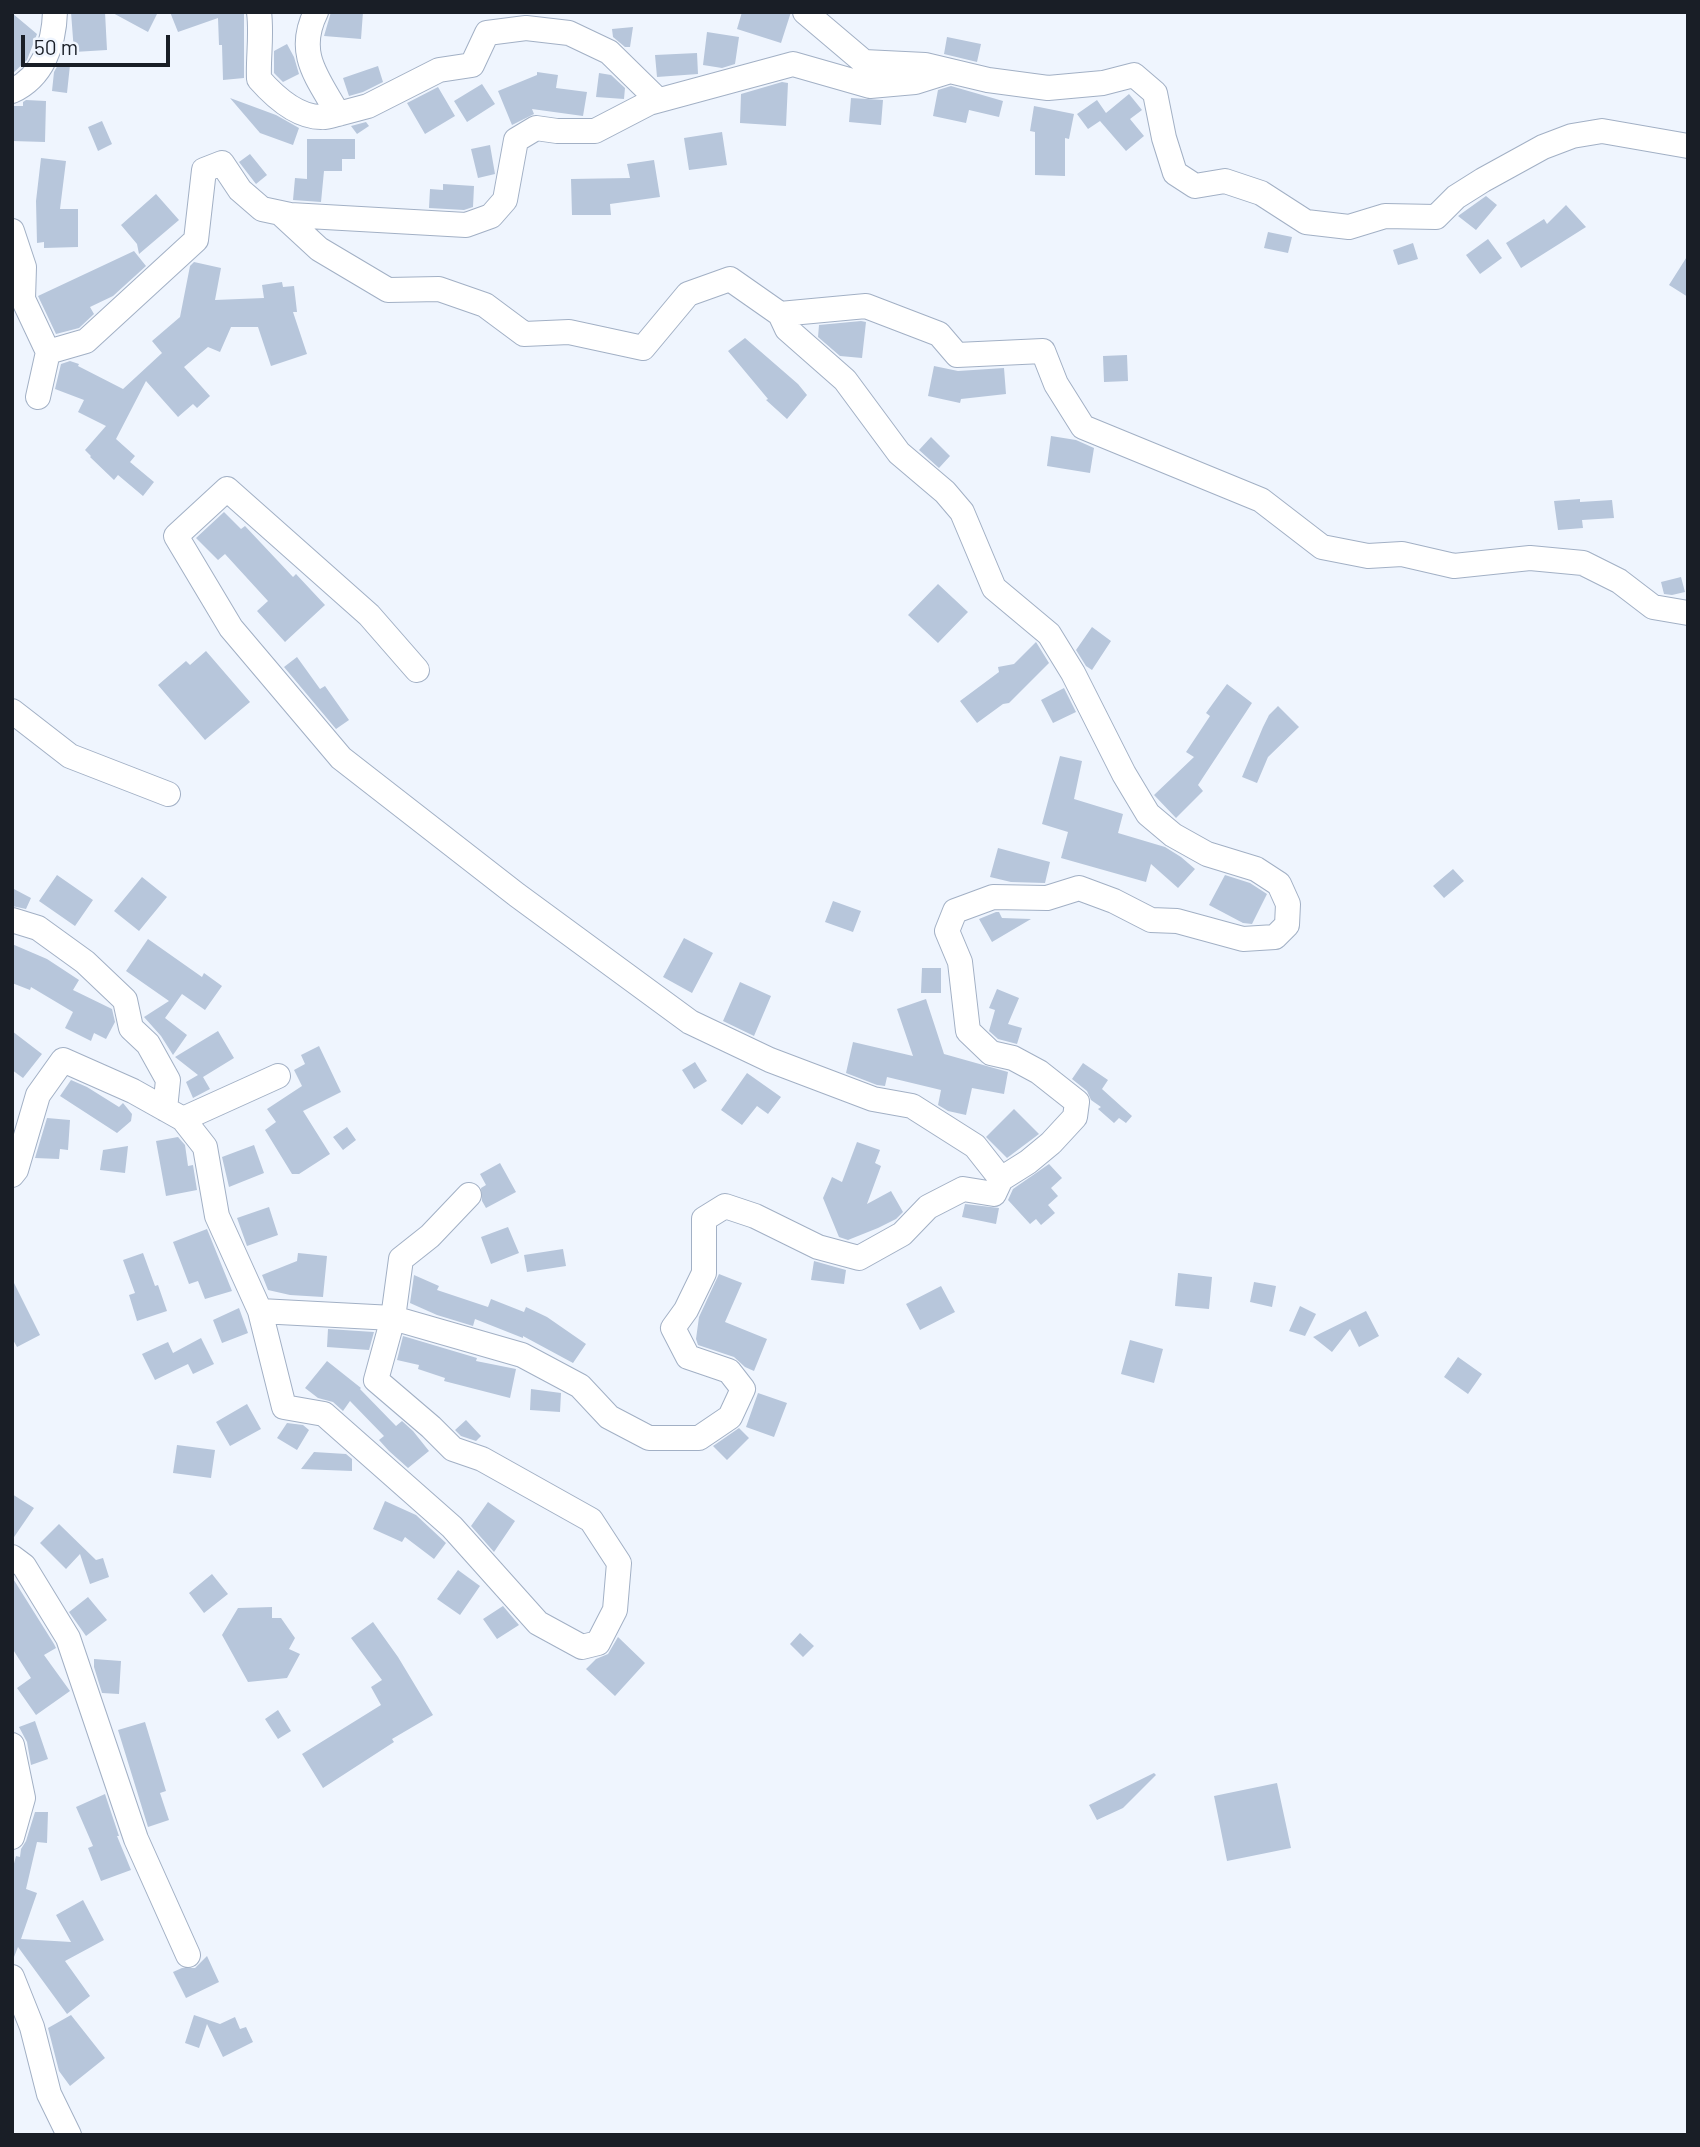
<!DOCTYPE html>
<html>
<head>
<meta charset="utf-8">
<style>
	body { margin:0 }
	#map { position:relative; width:1700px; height:2147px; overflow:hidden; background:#eff5fe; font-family:Barlow,sans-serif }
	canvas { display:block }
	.frame { position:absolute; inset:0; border:14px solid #191e26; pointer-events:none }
	.scale { position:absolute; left:21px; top:35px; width:149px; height:32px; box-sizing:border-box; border:4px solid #191e26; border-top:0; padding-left:9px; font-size:21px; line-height:24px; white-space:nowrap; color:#191e26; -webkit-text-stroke:5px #eff5fe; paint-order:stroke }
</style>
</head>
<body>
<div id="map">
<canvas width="1700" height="2147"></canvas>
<div class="frame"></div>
<div class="scale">50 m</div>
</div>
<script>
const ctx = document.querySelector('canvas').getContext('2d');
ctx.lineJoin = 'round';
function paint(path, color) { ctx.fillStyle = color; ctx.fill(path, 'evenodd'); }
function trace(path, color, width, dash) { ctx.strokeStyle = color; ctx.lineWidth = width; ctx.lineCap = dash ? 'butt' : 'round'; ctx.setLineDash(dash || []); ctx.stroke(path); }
paint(new Path2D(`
	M71 12H105L107 50 74 52Z
	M111 12H158L148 32Z
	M170 12H244V78L223 80 222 45H219L218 18 178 32Z
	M331 12H363L361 39 324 36Z
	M742 12H791L781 43 737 29Z
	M12 13 37 34 27 60 12 74Z
	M633 27 630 47H625L613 37 612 29Z
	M707 32 739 37 735 64 722 68 703 65Z
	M947 37 981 44 977 62 944 54Z
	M287 44 294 57 299 74 283 82 274 73V51Z
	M697 53 698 74 657 77 655 55Z
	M59 63 70 65 67 93 52 91 54 72Z
	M378 66 383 82 363 92 349 96 343 78Z
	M537 72 558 75 556 88 587 92 583 116 532 109 534 114 512 125 498 91 537 75Z
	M599 73 611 75 625 88 624 99 596 97Z
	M782 82 788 83 786 126 740 123 741 94Z
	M482 84 495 104 467 122 454 101Z
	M951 86 1003 101 999 117 969 110 966 123 933 116 938 90Z
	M438 87 455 116 425 134 407 103Z
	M1129 94 1142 110 1130 119 1144 136 1126 151 1100 121 1088 129 1077 114 1097 100 1106 113Z
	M230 98 276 115 299 128 293 145 260 133Z
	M851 98 883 100 881 125 849 122Z
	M26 100 46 101 45 142 12 141V106H23V102Z
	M1034 106 1074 114 1069 139 1065 138V176L1035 175V132L1030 131Z
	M102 121 112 144 98 151 88 127Z
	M366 122 369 126 357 134 351 126Z
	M722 132 727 165 689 170 684 138Z
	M307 139H355V159H342V171H324L321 202 293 200 295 178 307 179Z
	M490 145 495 174 478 178 471 149Z
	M250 154 267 175 256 184 239 162Z
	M41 158 66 161 60 209H78V247L44 248V242L37 243 36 201Z
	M654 160 660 197 610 204 611 215H572L571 179 630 178 627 164Z
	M443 184 474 186 473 207 464 210 429 208 430 189 443 190Z
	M156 194 179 220 139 254 137 244 121 225Z
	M1486 196 1497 205 1476 230 1458 216Z
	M1566 205 1586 227 1521 268 1506 243 1544 219 1547 224Z
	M1268 232 1292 237 1288 253 1264 248Z
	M1488 239 1502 258 1480 274 1466 255Z
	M1413 243 1418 259 1398 265 1393 250Z
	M134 251 146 266 113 296 90 307 94 314 79 328 56 334 38 296Z
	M1688 255V297L1669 285Z
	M194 262 221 268 215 300 264 298 262 285 282 282 283 287 294 286 297 312H293L307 354 271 366 258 327H231L220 352 208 347 184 367 210 396 197 408 193 404 178 417 146 381 116 439 135 456 130 462 154 482 143 496 118 475 114 480 90 457 91 456 85 450 106 426 78 412 84 400 55 389 61 364 70 361 79 364 78 366 123 389 162 353 152 341 180 317 190 266Z
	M861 321 866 322 862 358 840 356 818 337 819 325Z
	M745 338 798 384 807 395 787 419 766 400 768 399 728 351Z
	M1127 355 1128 381 1104 382 1103 356Z
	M934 366 958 371 1004 368 1006 394 961 399 960 403 928 396Z
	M1051 436 1076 440 1094 448 1090 473 1047 466Z
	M931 437 950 456 939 468 919 450Z
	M1580 499V502L1612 500 1614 518 1582 520 1583 528 1558 530 1554 501Z
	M224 512 241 529 245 526 293 577 296 574 325 605 285 642 257 611 268 601 225 554 218 560 196 538Z
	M1681 577 1685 592 1672 595 1664 594 1661 582Z
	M938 584 968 612 938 643 908 615Z
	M1092 627 1111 641 1092 670 1086 666 1076 650Z
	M1036 642 1049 663 1009 703 1003 704 977 723 960 701 999 672 998 667 1014 664Z
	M206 651 250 702 205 740 158 685 186 661 190 665Z
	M297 657 320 689 325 686 349 720 336 729 284 667Z
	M1227 684 1252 703 1198 785 1203 791 1176 818 1154 795 1194 757 1186 752 1210 716 1206 713Z
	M1064 688 1076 712 1053 723 1041 700Z
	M1278 706 1299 727 1268 757 1257 783 1242 777 1263 727 1269 715Z
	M1060 756 1082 761 1074 799 1123 814 1118 833 1165 847 1181 857 1195 869 1178 888 1151 864 1146 882 1061 858 1068 832 1042 824Z
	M998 848 1050 862 1045 883 1011 882 990 877Z
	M1453 869 1464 881 1444 898 1433 886Z
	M57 875 93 900 75 926 39 901Z
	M1225 875 1250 883 1267 894 1252 924 1243 923 1209 905Z
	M142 877 167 897 139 931 114 911Z
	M12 888 31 898 26 909 12 906Z
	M833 901 861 911 853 932 825 922Z
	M996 912H999L1002 918 1031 919 992 942 979 919Z
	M684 938 713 953 692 993 663 977Z
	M148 939 202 977 204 973 222 986 205 1010 182 994 165 1018 187 1035 173 1055 161 1036 144 1017 169 1001 126 971Z
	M12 944 47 959 79 980 73 990 112 1009 115 1022 106 1039 94 1033 91 1041 65 1028 73 1012 31 987 30 990 12 983Z
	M922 968H941V993H921Z
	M740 982 771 996 754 1036 723 1021Z
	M997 989 1019 998 1008 1024 1022 1028 1017 1044 998 1039 989 1031 995 1010 989 1008Z
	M926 999 944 1054 1008 1072 1004 1094 972 1088 966 1115 948 1111 938 1105 941 1090 887 1077 885 1086 877 1085 846 1073 853 1042 913 1056 897 1009Z
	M12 1031 42 1054 23 1078 12 1070Z
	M218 1031 234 1058 203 1077 210 1089 193 1098 186 1082 198 1075 175 1057Z
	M319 1046 341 1092 303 1111 330 1154 299 1174H292L265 1130 276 1122 267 1109 302 1086 294 1070 305 1064 301 1055Z
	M695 1062 707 1081 694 1089 682 1070Z
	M1083 1063 1108 1080 1102 1089 1132 1116 1126 1123 1119 1118 1114 1123 1098 1109 1101 1107 1091 1100 1087 1091 1072 1079Z
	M747 1073 781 1097 768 1114 757 1106 742 1125 721 1110Z
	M71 1080 87 1087 119 1107 123 1103 132 1114 131 1121 117 1133 60 1096Z
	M1014 1109 1039 1134 1007 1158 986 1137Z
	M47 1118 70 1120 68 1150 60 1149 59 1159 35 1158Z
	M347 1127 356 1140 343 1150 333 1137Z
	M178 1137 185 1145 188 1166 193 1165 197 1190 166 1196 156 1141Z
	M857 1142 880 1150 875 1163 881 1166 867 1204 891 1191 903 1212 896 1219 878 1228 848 1240 839 1237 823 1198 832 1177 842 1182Z
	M254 1145 264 1173 229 1187 222 1157Z
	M128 1146 125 1173 100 1170 103 1150Z
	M500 1163 516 1192 486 1208 482 1201 481 1188 486 1185 480 1174Z
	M1049 1164 1062 1178 1051 1188 1058 1196 1048 1205 1055 1213 1041 1225 1036 1219 1030 1224 1008 1200 1013 1189Z
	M965 1204 999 1208 996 1224 962 1217Z
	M269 1207 278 1235 247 1246 237 1218Z
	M508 1227 519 1253 491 1264 481 1237Z
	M207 1229 232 1291 205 1299 198 1281 189 1284 173 1242Z
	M563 1249 566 1266 527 1272 524 1255Z
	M143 1253 155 1286 158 1285 167 1311 137 1321 129 1295 135 1293 123 1260Z
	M298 1253 327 1256 323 1297 290 1295 268 1290 262 1275 297 1261Z
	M814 1261 846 1270 844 1284 811 1280Z
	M1178 1273 1212 1277 1209 1309 1175 1306Z
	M719 1274 742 1283 725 1322 767 1339 754 1371 745 1367 734 1357 698 1345 696 1339 699 1317Z
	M414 1275 439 1286 437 1290 488 1307 491 1299 524 1312 526 1307 547 1317 586 1344 573 1363 523 1336V1338L475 1319 473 1326 437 1315 410 1303Z
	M12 1279 40 1335 17 1347 12 1338Z
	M1254 1282 1276 1286 1272 1307 1250 1302Z
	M941 1286 955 1312 920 1330 906 1304Z
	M1300 1306 1316 1314 1305 1336 1289 1331Z
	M239 1308 248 1333 222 1343 213 1320Z
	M1366 1311 1379 1336 1359 1347 1350 1329 1332 1352 1313 1337Z
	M328 1329 374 1332 369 1350 327 1347Z
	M403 1336 477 1358 476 1361 516 1369 510 1398 444 1381 445 1378 418 1369 419 1365 397 1360Z
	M201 1338 214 1364 193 1374 188 1364 155 1380 142 1354 168 1342 173 1353Z
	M1130 1340 1163 1349 1154 1383 1121 1374Z
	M1458 1357 1482 1374 1468 1394 1444 1377Z
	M327 1361 361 1388 360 1389 396 1426 402 1421 413 1431 429 1451 408 1468 389 1451 379 1440 384 1436 350 1401 343 1411 333 1402 318 1398 305 1388Z
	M531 1389 561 1393 560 1412 530 1410Z
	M758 1393 787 1403 774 1437 746 1427Z
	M247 1404 261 1429 230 1446 216 1422Z
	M466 1420 481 1436 476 1441 461 1436 455 1430Z
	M287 1423 303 1425 309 1430 297 1450 277 1438Z
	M739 1428 749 1438 727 1460 713 1446Z
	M177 1445 215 1450 211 1478 173 1473Z
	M314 1452 346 1454 352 1459V1471L301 1469Z
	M12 1494 34 1508 12 1540Z
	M385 1501 416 1515 446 1543 434 1559 405 1537 402 1542 373 1529Z
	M488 1502 515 1521 494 1552 471 1526Z
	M59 1524 96 1560 103 1558 109 1577 90 1584 80 1554 66 1569 40 1543Z
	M458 1570 480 1586 460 1615 437 1599Z
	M212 1574 228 1594 204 1613 189 1593Z
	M12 1577 54 1644 56 1648 44 1655 70 1691 36 1715 17 1688 31 1678 12 1648Z
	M88 1597 107 1620 86 1636 69 1612Z
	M503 1606 519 1625 497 1639 483 1619Z
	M272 1607V1618H281L295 1638 289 1649 300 1654 287 1678 248 1682 222 1635 238 1608Z
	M373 1622 398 1657 433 1715 392 1739 394 1742 323 1788 302 1754 381 1705 371 1687 382 1680 351 1638Z
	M800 1633 814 1646 803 1657 790 1644Z
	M618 1637 645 1663 615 1696 586 1669 596 1659 608 1654Z
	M94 1659 121 1661 119 1694 102 1693 94 1667Z
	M278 1710 291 1731 278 1739 265 1719Z
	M35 1721 48 1759 31 1765 27 1742 19 1727Z
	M145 1722 166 1791 160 1793 169 1820 148 1827 118 1730Z
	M1154 1773 1156 1775 1123 1808 1097 1820 1089 1805Z
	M1277 1783 1291 1848 1227 1861 1214 1796Z
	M105 1794 119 1836H117L131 1870 101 1881 88 1848 93 1846 76 1807Z
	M35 1812H48L47 1843 37 1842 26 1889 37 1893 21 1939 71 1942 56 1915 83 1900 104 1940 65 1961 90 1996 67 2014 18 1947 14 1957 12 1956V1871L16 1856 20 1857 21 1849 26 1841Z
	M207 1956 219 1982 186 1998 173 1972 182 1968H195Z
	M71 2015 105 2058 70 2086 59 2071 48 2028Z
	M194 2015 220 2024 235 2017 240 2029 246 2027 253 2042 223 2057 207 2024 199 2048 185 2043Z`), '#b7c6db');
const minor = new Path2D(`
	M259 12C262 35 258 57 259 79 274 96 297 117 321 117 326 118 333 115 338 114 318 78 295 54 316 12
	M805 12 864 62 925 65 988 80 1048 88 1103 83 1134 75 1155 93 1164 138 1175 173 1195 186 1225 181 1261 193 1306 222 1349 227 1385 216 1436 217 1456 197 1483 180 1543 147 1572 136 1602 131 1688 146
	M12 91C43 77 54 44 55 12
	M338 114 368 106 439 70 472 65 487 33 526 28 569 33 609 52 658 100
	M280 213 319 249 388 290 439 289 485 305 524 334 569 332 643 348 688 294 730 279 780 314 866 306 939 334 957 355 1043 351 1056 384 1083 427 1261 500 1322 547 1368 556 1402 554 1454 566 1530 558 1583 563 1619 581 1653 607 1688 613
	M12 231 24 267 23 299 48 352
	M38 397 48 352 86 341 196 240 204 170 222 163 240 190 262 209 290 215 466 225 491 216 505 200 516 140 536 128 557 131H595L649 103 793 64 870 86 915 82 950 71
	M417 670 369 615 227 489 176 536 231 628 341 758 517 895 690 1022 770 1060 873 1099 912 1106 975 1146 1001 1179
	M12 711 70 756 168 794
	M12 920 38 928 85 962 125 1000 131 1028 148 1044 168 1080 165 1109
	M183 1119 278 1076
	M12 1175 16 1170 38 1095 63 1060 133 1091 183 1119 205 1147 217 1216 260 1311 393 1318 522 1355 580 1386 609 1417 649 1438H699L730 1417 743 1389 729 1371 688 1357 673 1328 686 1310 704 1273V1219L725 1206 755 1216 818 1247 859 1258 902 1234 928 1207 963 1189 994 1194 1001 1179 1028 1162 1051 1143 1075 1117 1077 1102 1039 1072 1013 1058 991 1053 968 1031 960 962 947 931 955 911 993 897 1047 898 1079 888 1114 901 1151 920 1177 921 1243 939 1275 937 1287 925 1288 904 1279 884 1256 869 1207 854 1173 835 1148 814 1124 774 1073 673 1049 634 994 588 962 512 945 492 899 453 845 380 787 329 780 314
	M260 1311 284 1407 324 1414 452 1527 538 1623 582 1647 598 1643 615 1610 619 1563 591 1520 482 1459 453 1449 431 1427 376 1380 393 1318 401 1259 430 1236 469 1195
	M12 1557 24 1566 68 1638 136 1839 188 1955
	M12 1745 23 1798 12 1837
	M12 1977 32 2027 49 2094 69 2135`);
trace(minor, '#a2b0c5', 26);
trace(minor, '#fff', 24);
</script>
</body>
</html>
